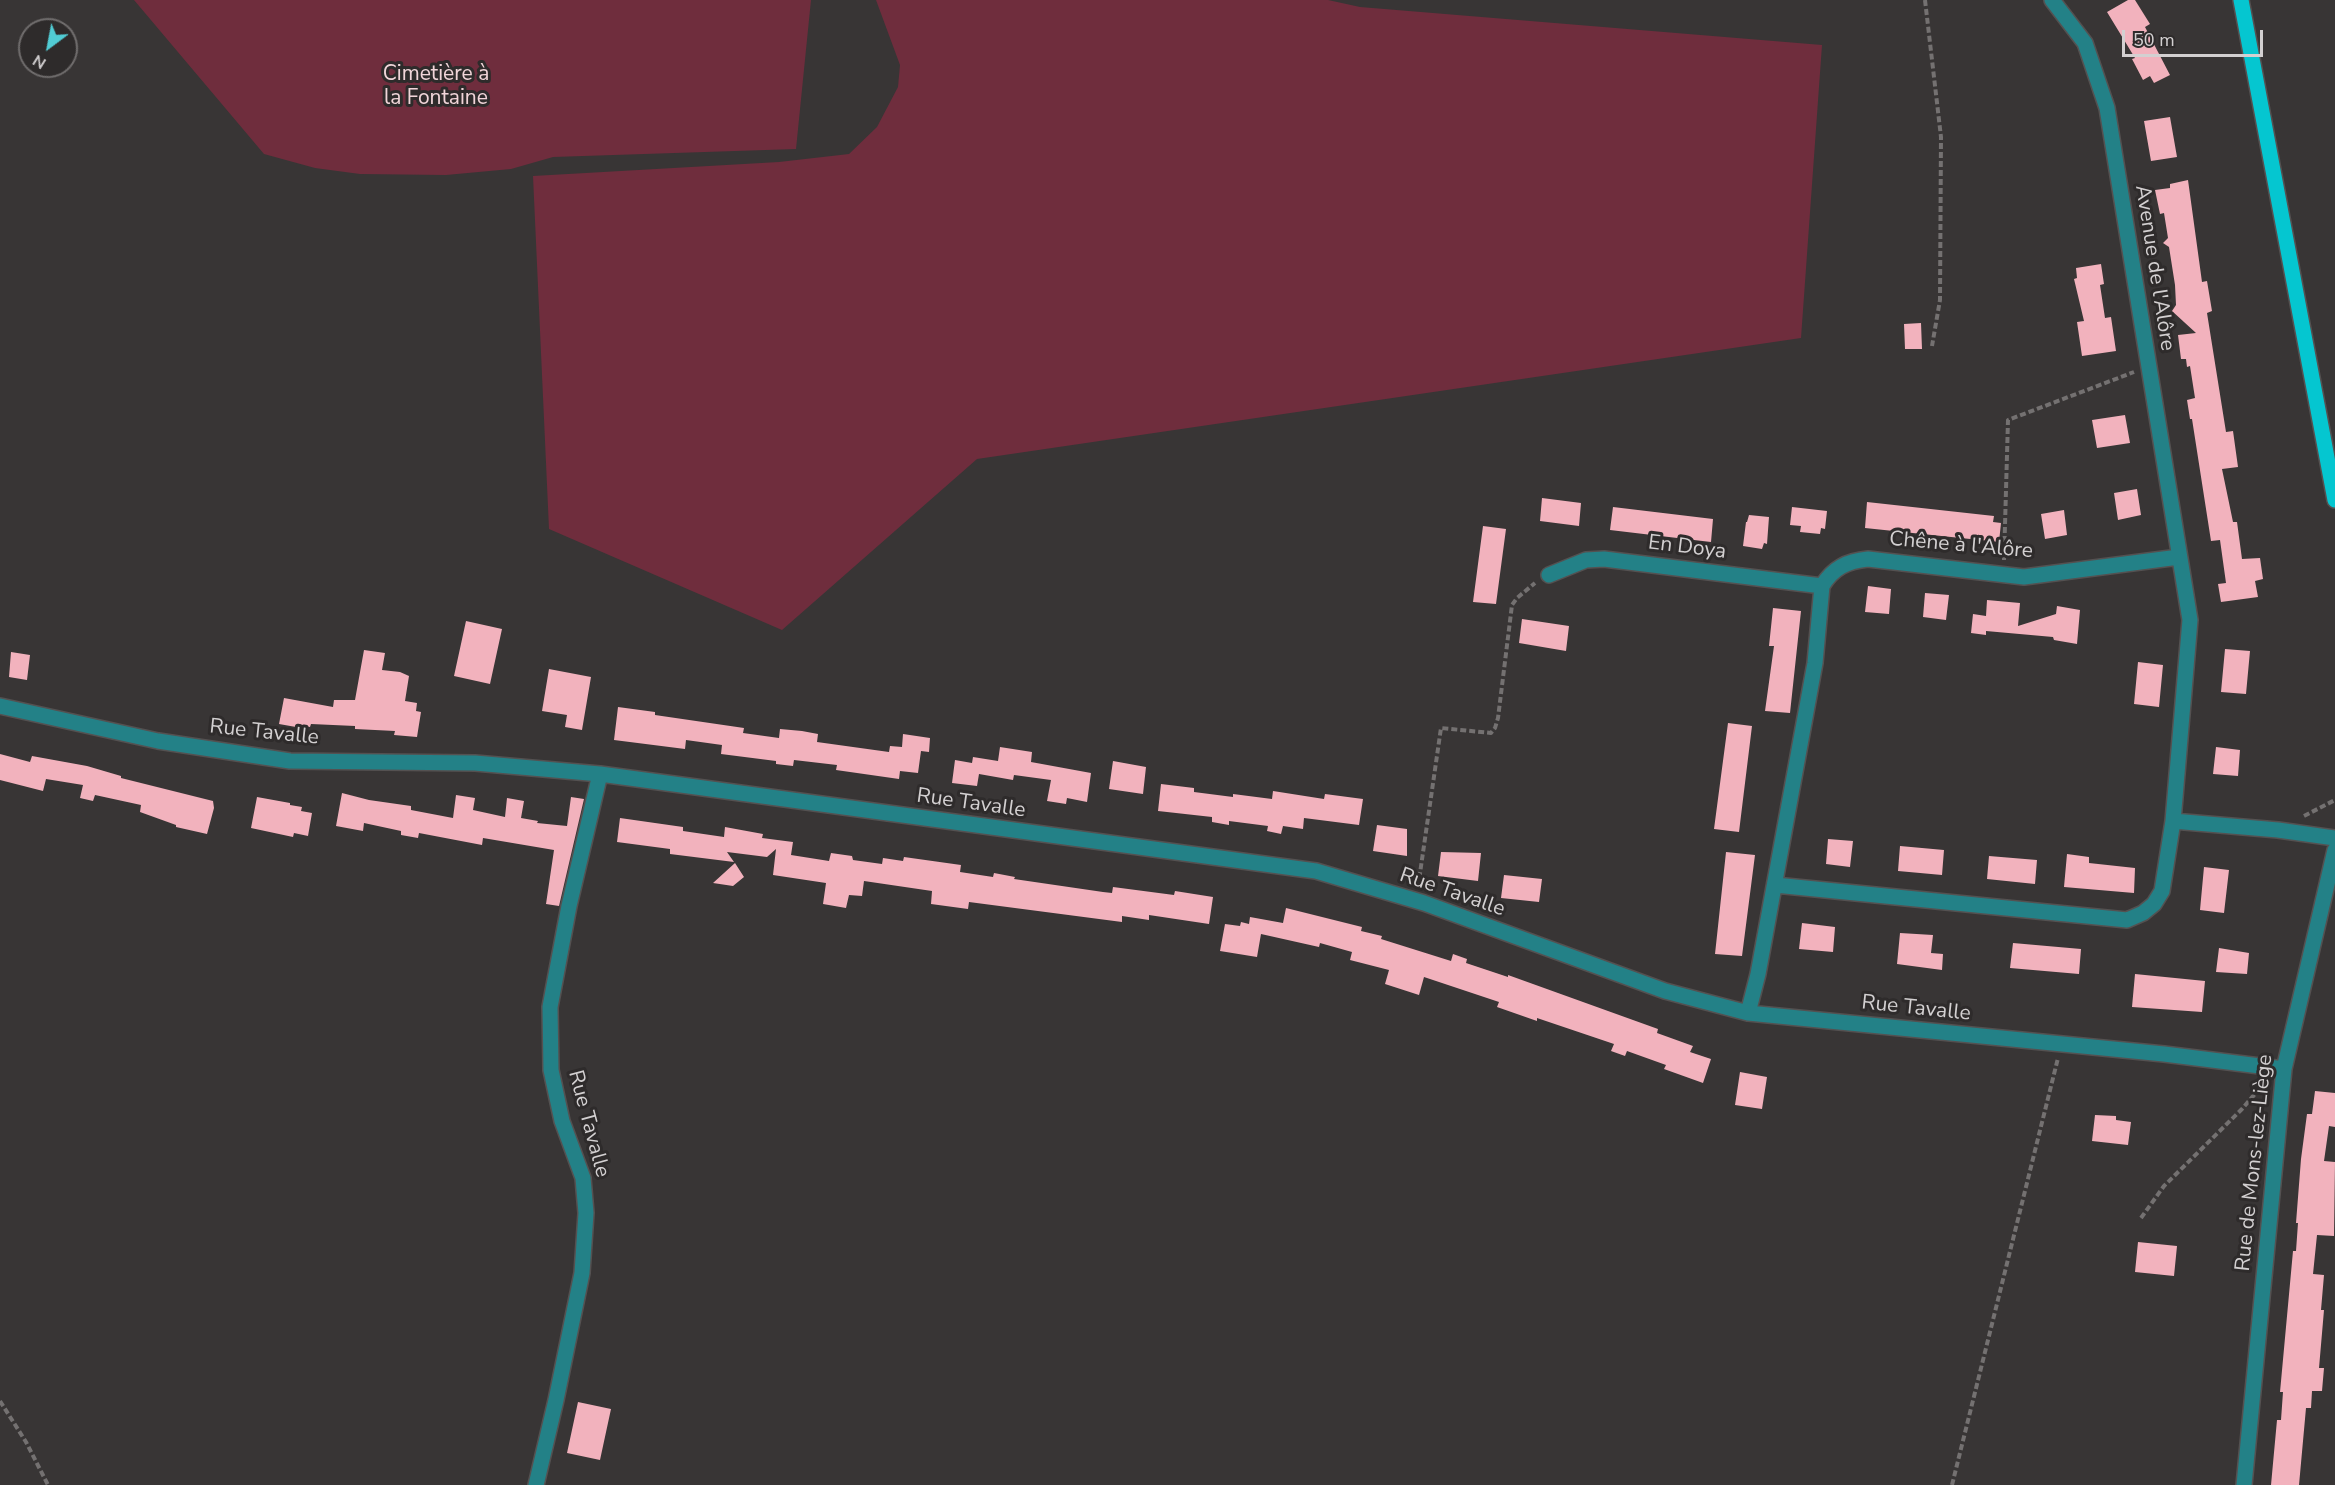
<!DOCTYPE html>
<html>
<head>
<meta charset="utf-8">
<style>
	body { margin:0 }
	#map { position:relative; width:2335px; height:1485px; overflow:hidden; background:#383535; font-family:"Nunito Sans",sans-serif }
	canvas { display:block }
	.north { position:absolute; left:18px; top:18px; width:60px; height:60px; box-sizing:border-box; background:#2e2b2b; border:2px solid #706d6d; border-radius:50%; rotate:212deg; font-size:16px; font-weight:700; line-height:24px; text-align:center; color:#d3d0d1 }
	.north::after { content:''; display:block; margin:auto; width:21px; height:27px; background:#51ccd4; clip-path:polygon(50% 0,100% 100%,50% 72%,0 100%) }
	.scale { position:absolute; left:2122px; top:30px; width:141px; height:27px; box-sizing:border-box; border:3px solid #d3d0d1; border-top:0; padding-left:8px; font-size:18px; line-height:21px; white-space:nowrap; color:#d3d0d1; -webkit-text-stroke:4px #2e2b2b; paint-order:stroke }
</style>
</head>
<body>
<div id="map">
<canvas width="2335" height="1485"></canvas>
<div class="north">N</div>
<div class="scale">50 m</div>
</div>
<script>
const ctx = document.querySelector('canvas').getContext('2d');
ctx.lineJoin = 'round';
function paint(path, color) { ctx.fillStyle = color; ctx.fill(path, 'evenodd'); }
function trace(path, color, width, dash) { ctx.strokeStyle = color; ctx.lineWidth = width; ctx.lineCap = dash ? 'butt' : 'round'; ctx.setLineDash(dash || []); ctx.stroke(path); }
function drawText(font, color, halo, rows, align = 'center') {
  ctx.font = font + ' "Nunito Sans",sans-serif'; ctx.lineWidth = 6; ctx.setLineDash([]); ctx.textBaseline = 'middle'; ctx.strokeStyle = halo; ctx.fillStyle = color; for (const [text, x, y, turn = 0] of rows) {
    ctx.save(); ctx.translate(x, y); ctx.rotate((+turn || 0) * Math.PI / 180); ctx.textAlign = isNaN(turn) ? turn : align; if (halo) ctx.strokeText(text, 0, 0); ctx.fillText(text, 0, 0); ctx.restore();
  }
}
paint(new Path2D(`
	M134 0H811L796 149 553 157 511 169 446 175 360 174 315 168 264 154Z
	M876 0H1328L1360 7 1822 45 1801 338 977 459 782 630 549 529 533 176 779 162 849 154 877 127 898 87 900 65Z`), '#6f2d3d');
paint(new Path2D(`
	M2128 0H2135L2150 24 2145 27 2170 75 2154 83 2150 76 2143 80 2132 59 2135 58 2107 12Z
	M2170 117 2177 157 2151 161 2144 121Z
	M2188 180 2202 282 2207 281 2212 311 2207 313 2226 432 2233 431 2238 467 2222 469 2233 522H2237L2242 559 2260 558 2263 579 2255 581 2258 597 2221 602 2218 584 2226 583 2220 540 2211 541 2192 419H2190L2187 400 2195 398 2190 366 2187 367 2186 359H2181L2178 335 2196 333 2172 311 2176 305 2175 285 2169 247 2163 243 2168 238 2164 213 2160 214 2155 190 2170 188V184Z
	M2101 264 2104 284 2100 285 2105 318 2111 317 2116 351 2082 356 2077 322 2084 321 2074 279 2077 278 2076 268Z
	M1921 323 1922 349H1905L1904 324Z
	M2125 415 2130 443 2097 448 2092 420Z
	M2137 489 2141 515 2118 520 2114 493Z
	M1542 498 1581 503 1579 526 1540 521Z
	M1867 502 1994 516 1993 522 2001 523 1999 542 1865 528Z
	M1613 507 1713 519 1711 542 1610 530Z
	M1792 507 1827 511 1825 529 1821 528 1820 534 1800 532 1801 526 1790 525Z
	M2064 510 2067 535 2045 539 2041 514Z
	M1749 515 1769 517 1767 544 1764 543 1762 549 1743 546 1746 522H1747Z
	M1483 526 1506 529 1496 604 1473 602Z
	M1868 586 1891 589 1889 614 1865 612Z
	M1925 593 1949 595 1946 620 1923 617Z
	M1987 600 2020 603 2018 626 2056 614 2057 606 2080 610 2077 644 2054 640 2053 637 1986 631V635L1971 633 1973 614 1986 616Z
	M1773 608 1801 611 1790 713 1765 711 1774 646H1769Z
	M1522 619 1569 626 1566 651 1519 643Z
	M466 621 502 629 490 684 454 676Z
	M2225 649 2250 651 2246 694 2221 692Z
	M364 650 385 653 382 670 400 672 409 676 405 701 417 703 416 711 421 712 417 737 394 735 395 731 355 729V726L311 724 310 727 297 725 296 727 279 724 284 698 333 707 334 700H355Z
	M11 652 30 655 27 680 9 677Z
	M2138 662 2163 665 2159 707 2134 704Z
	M549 669 591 677 582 730 565 727 567 715 542 711Z
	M618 707 655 712V715L744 728 743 733 779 738 780 729 802 731 818 734 817 742 889 752 890 746 902 747 903 734 930 738 929 752 921 751 918 773 900 771 899 779 836 770 837 765 794 760 793 766 776 764V761L721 754 722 745 686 740 685 749 614 740Z
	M1728 723 1752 726 1739 832 1714 829Z
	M1000 747 1032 752 1031 762 1091 773 1087 802 1067 798 1066 804 1047 801 1051 780 1014 775 1013 780 979 774 977 786 952 783 955 760 972 763 973 757 998 761Z
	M2216 747 2240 750 2238 776 2213 774Z
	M0 754 30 762 32 756 87 766 121 776V778L213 801 214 808 207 834 176 827V825L140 812 141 805 95 795 93 801 80 798 83 785 46 779 43 791 0 780Z
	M1113 761 1146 767 1143 794 1109 789Z
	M1161 784 1194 788V792L1233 797V794L1272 799 1273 791 1324 799 1325 794 1363 799 1359 825 1304 818 1303 829 1283 826 1281 834 1267 831 1268 826 1229 821V825L1212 822V817L1158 811Z
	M342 793 369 800 411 806V810L453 818 456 795 475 798 473 810 505 817 507 798 524 801 521 818 538 821 537 823 567 826 571 797 584 799 559 906 546 904 554 850 483 838 482 845 419 833 418 838 401 835V831L364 823 363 831 336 826Z
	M257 797 290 803V805L302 807 301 811 312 813 308 836 294 833 293 837 251 828Z
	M620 818 683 827V831L724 837 725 827 763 834 762 838 793 842 791 855 829 861 831 853 852 856 853 860 882 864 883 858 903 861 904 857 961 865 960 872 993 877 994 873 1015 877 1014 879 1103 892 1112 893 1113 887 1174 895 1175 891 1213 897 1209 924 1149 915V920L1122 916V922L969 902 968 909 931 904 932 891 864 881 862 896 849 895 846 908 823 904 826 883 773 875 776 849 767 857 727 852 734 862 670 854V849L617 842Z
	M1377 825 1407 829V856L1373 851Z
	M1828 839 1853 841 1850 867 1826 864Z
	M1900 846 1944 850 1942 875 1898 871Z
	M1441 852 1481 853 1478 881 1438 876Z
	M1726 852 1755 855 1742 956 1715 954Z
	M2067 854 2089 857V863L2135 868 2134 893 2064 887Z
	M1989 856 2037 860 2035 884 1987 879Z
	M735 863 744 877 733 886 713 883Z
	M2204 867 2229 870 2224 913 2200 910Z
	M1504 875 1542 879 1539 902 1501 898Z
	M1286 908 1362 927 1361 931 1382 936 1381 939 1451 961 1453 954 1467 959 1466 963 1508 977V975L1658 1029 1657 1033 1693 1046 1690 1052 1711 1059 1703 1083 1664 1069 1666 1065 1627 1051 1625 1056 1611 1051 1614 1044 1537 1018V1021L1497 1007 1499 1002 1424 977 1419 995 1385 984 1389 970 1350 960 1352 952 1320 943 1319 947 1261 934 1257 957 1220 951 1225 924 1240 926 1241 922 1249 924 1250 917 1283 923Z
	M1802 923 1835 927 1833 952 1799 949Z
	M1900 933 1933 935 1931 953 1943 954 1942 970 1897 964Z
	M2013 943 2081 949 2079 974 2010 968Z
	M2219 948 2249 953 2247 974 2216 972Z
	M2135 974 2205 981 2202 1012 2132 1007Z
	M1740 1072 1767 1077 1762 1109 1735 1105Z
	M2315 1091 2335 1093V1127L2329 1126 2324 1161 2335 1162 2334 1236 2317 1235 2313 1274 2324 1275 2321 1310H2324L2319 1368H2324L2322 1391H2312L2311 1408H2306L2299 1485H2271L2277 1420H2281L2283 1392H2280L2293 1251H2296L2298 1223H2296L2301 1159 2307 1114H2312Z
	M2095 1115 2116 1116V1120L2131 1122 2128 1145 2092 1141Z
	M2138 1242 2177 1246 2174 1276 2135 1272Z
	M578 1402 611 1409 600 1460 567 1453Z`), '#f2b2bd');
const minor = new Path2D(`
	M2052 0 2085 43 2107 108 2190 620 2173 821 2278 830 2335 838
	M1549 575 1586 560 1604 559 1822 586
	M0 706 158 741 290 761 475 763 600 774 1316 871 1424 903 1665 991 1748 1013 2164 1054 2284 1069
	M1775 885 2127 920 2143 913 2154 904 2162 891 2173 821
	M1748 1013 1758 974 1815 663 1822 586C1833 568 1847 561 1868 559L2024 577 2179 557
	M536 1485 556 1400 582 1273 586 1213 583 1178 562 1121 551 1070 550 1007 569 906 600 774
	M2244 1485 2284 1069 2335 850`);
const major = new Path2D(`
	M2241 0 2335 500`);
trace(minor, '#545151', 18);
trace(major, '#545151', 18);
trace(new Path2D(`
	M1925 0 1941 137 1940 300 1932 346
	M2004 560 2008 420 2134 372
	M2304 816 2335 800
	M1418 887 1441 728 1491 733 1495 728 1498 718 1512 605 1517 598 1535 583
	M2141 1218 2164 1186 2242 1109 2266 1081
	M0 1401 26 1442 48 1485
	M1952 1485 2058 1058`), '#747171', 4, [6, 3]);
trace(minor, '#238187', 15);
trace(major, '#05c6d0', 15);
drawText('21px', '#f1d5d9', '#2e2b2b', [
	["Cimetière à",436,75],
	["la Fontaine",436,99]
]);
drawText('21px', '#d3d0d1', '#2e2b2b', [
	["Avenue de l'Alôre",2154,268,81],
	["Chêne à l'Alôre",1961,546,5],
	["En Doya",1687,548,7],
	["Rue Tavalle",264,733,6],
	["Rue Tavalle",971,804,8],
	["Rue Tavalle",1452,893,19],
	["Rue Tavalle",1916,1009,6],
	["Rue Tavalle",588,1124,75],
	["Rue de Mons-lez-Liège",2255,1163,-84]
]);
</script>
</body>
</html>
